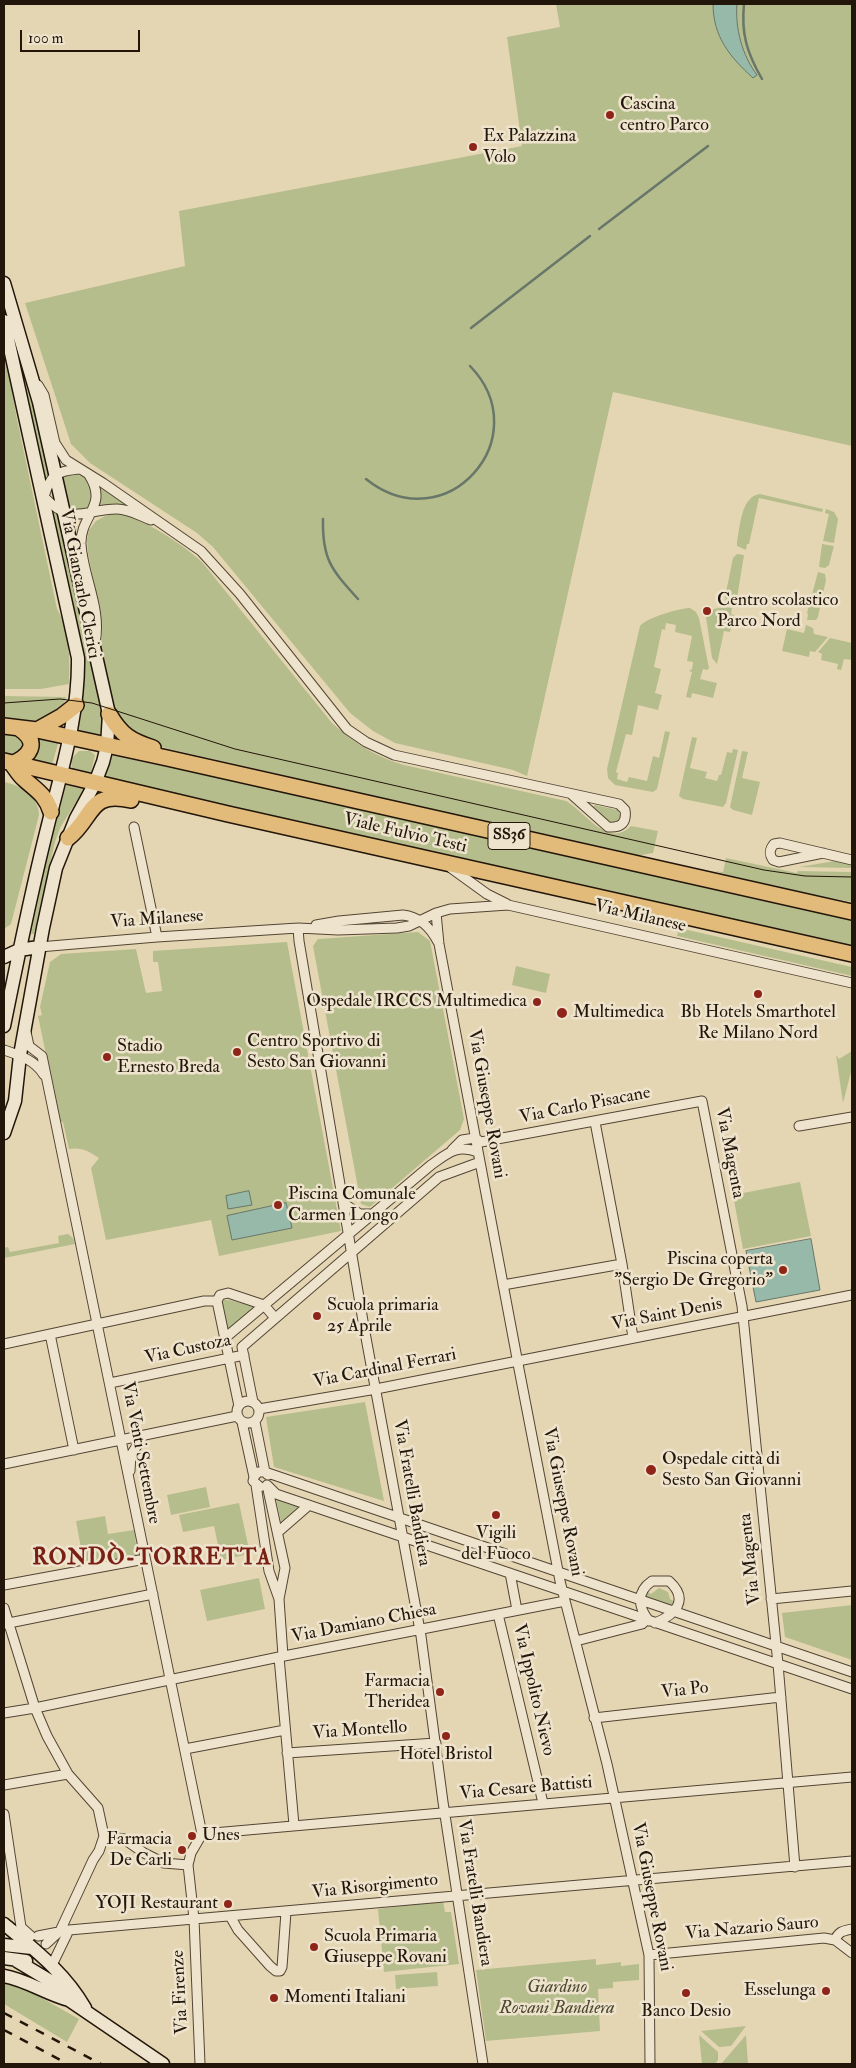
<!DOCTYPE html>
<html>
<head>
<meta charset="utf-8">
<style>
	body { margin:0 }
	#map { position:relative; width:856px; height:2068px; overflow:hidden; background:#e5d6b3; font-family:"IM FELL Double Pica",serif }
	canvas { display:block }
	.frame { position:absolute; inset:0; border:5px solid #221509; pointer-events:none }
	.scale { position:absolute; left:20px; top:30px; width:120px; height:22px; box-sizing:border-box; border:2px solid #221509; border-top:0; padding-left:6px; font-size:15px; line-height:18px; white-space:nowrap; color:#221509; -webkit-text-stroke:4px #eee4ce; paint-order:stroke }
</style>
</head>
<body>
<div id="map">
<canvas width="856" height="2068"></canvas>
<div class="frame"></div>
<div class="scale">100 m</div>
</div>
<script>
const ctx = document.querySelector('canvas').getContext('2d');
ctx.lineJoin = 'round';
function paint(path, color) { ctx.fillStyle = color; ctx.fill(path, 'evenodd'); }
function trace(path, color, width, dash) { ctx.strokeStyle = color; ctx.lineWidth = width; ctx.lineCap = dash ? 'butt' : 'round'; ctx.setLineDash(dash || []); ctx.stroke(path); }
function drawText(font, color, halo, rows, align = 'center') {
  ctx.font = font + ' "IM FELL Double Pica",serif'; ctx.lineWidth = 5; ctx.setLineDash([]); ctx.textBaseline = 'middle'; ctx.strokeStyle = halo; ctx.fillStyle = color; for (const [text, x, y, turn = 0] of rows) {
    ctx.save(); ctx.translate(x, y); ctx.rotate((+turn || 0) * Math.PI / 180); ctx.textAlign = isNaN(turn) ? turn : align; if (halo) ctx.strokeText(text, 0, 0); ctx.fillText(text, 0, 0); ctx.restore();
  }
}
paint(new Path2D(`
	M556 4H852V446L613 392 527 776 513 770 395 743 373 731 350 713 213 547 197 533 90 463 71 444 25 303 185 266 179 211 522 146 507 37 560 27Z
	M4 298 32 398 51 475 46 482C42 461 38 439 32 418 23 382 4 334 4 298Z
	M4 346 17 419 57 609C70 631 70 659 69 684L41 689H4Z
	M74 473 87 479 94 492 91 504 85 509 68 510 61 474Z
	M98 483 143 512 97 508 100 498Z
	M760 494 823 509 822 512 759 498 749 544H747L746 550 737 546V542C740 527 741 496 760 494Z
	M826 509 834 512 838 519 834 543 823 541 829 514 825 513Z
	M53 510 60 514 103 713 100 737 76 732 84 689V676L80 640Z
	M116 513C143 518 181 543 202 562L332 723C353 742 376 757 404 765L566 801C586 812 607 849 631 826L658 831 653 853 636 856 139 742 114 717 100 648 102 635 99 611 88 553 87 539 89 530 96 521 105 516Z
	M822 544 834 546 829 565 825 568 819 567Z
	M737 554 744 555 737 598 735 597 733 604 726 601 725 597 733 558Z
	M818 572 825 574 826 580 818 617 816 620H807L808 614 807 613Z
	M724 607 732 608 731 614 734 615 730 632 724 631 717 664 712 658 706 617 714 609Z
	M690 608 696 612 699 618 709 668 707 670 703 669 700 679 717 683 713 698 692 693 691 698 686 697 692 672 689 671 692 669 693 662 687 661 692 636 675 632 676 625 666 623 665 630 662 629 654 667 661 669 655 693 662 695 658 710 638 705 632 735 626 734 616 772 618 773 617 779 627 782 629 777 647 781 653 756 659 758 665 731 670 732 657 789 653 792 615 785 608 778 607 769 640 626C646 618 680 608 690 608Z
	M806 625 813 628 814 634 828 637 815 652 810 651 809 657 782 651 787 629 804 633Z
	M830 638 852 643V660L844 659 841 670 837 669 838 664 821 660 822 654 818 652Z
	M4 696 66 697 62 709 41 724 4 719Z
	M4 732 22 736 26 747 18 756 4 752Z
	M34 734 59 740 52 765 29 760C39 753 40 746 34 734Z
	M692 737 697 738 690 768 707 772 705 778 717 781 719 775H721L727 752 732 753 733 749 738 750 726 803 723 807 683 799 679 796Z
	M79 751H90L95 755 91 772C84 774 78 774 72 768L71 759Z
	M742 751 748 752 742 778 760 782 752 815 733 810 730 807Z
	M110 755 347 805 852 920V948L104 778Z
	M4 782C20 785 39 796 39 815L11 924 4 929Z
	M66 785 84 789 60 828 55 842 34 934H31L47 857Z
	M595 805 618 810 621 818 614 823 608 822 592 807Z
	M726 858 797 873 798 871 852 872V902L779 889 714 871 723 872Z
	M835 861 852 864V868L799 867Z
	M679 928 852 967V976L677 936Z
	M418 932 430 941 464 1119 460 1130 370 1207 361 1204 313 946 318 939Z
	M287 942 341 1231 219 1256 211 1220 106 1240 91 1168 99 1158C88 1151 82 1147 69 1149L63 1122H60L38 1016 42 1015 40 1007 50 962 61 954 136 949 146 993 162 991 158 962H153V951Z
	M516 966 550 974 546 993 512 985Z
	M852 1051V1068L843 1103 836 1055 839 1059Z
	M800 1182 811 1236 743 1249 733 1195Z
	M68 1234 73 1238 75 1244 4 1258V1248L8 1247 10 1252 59 1243 58 1236Z
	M224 1300H229L255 1307 227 1330 222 1303Z
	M365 1402 384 1501 274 1467 266 1417Z
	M206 1487 210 1507 171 1515 167 1495Z
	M276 1498 299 1507 281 1522Z
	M239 1503 250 1554 221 1560 214 1526 183 1532 179 1515Z
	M105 1516 108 1534 134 1530 138 1556 84 1565 76 1521Z
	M259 1578 265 1609 207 1621 200 1590Z
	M659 1588 668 1592 670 1599 675 1602 674 1607 643 1596 646 1591 651 1594Z
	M852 1605V1660L785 1637 782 1613Z
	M443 1901 445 1912H451L459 1964 384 1972 378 1909Z
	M596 1959V1965L621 1962V1966L639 1964V1980L613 1982V1988L598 1989 600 2031 486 2041 476 1970Z
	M437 1972 438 1986 396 1989 395 1975Z
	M4 1983 24 1988 79 2019 67 2042 4 2004Z
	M746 2026 731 2046 719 2047 701 2031Z
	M699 2035 718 2052V2060L715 2064H702Z
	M746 2035 748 2064H721Z`), '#b6bd8c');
const water = new Path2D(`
	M713 4H737C735 28 742 55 757 75L753 78C730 57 713 37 713 4Z
	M249 1191 252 1205 228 1209 226 1196Z
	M286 1203 292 1228 232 1240 227 1216Z
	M811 1239 820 1290 756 1302 746 1251Z`);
paint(water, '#96b9a9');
trace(water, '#687769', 1);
trace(new Path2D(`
	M744 4C741 34 747 53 762 79
	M599 229 708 146
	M471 328 590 236
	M366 479C446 543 539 437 470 366
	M323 519C322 560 332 570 358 599`), '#687769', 2.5);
const street = new Path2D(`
	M38 385 44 395 55 443 66 460 103 483 201 551 240 594 347 729 366 742 394 755 619 804 625 810C627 823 621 828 608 827L571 794
	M79 469C56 471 50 475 44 497 73 527 84 509 117 509 129 509 140 516 151 520
	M89 475C109 506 80 515 81 544 83 577 102 609 95 643
	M134 827 157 937
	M823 853 779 862 773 860C769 854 769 850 774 844L780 843 852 860
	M451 868 487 894 507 904
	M436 913 439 944 519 1369 560 1581 607 1764 649 1955 650 2064
	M316 925 339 921 403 915C420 917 430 927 438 942
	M298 928 299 941 364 1327 421 1636 443 1802 483 2064
	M39 947 157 937 298 928 338 930 397 928 409 926 436 913 450 909 508 905 852 983
	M26 1032 29 1046 42 1056 202 1834
	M4 1050C19 1055 35 1060 44 1075
	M595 1122 622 1264 633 1338
	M799 1126 852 1117
	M475 1138 481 1142 702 1101 742 1306 778 1664 795 1867
	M452 1150 462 1140 475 1138
	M343 1203 360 1214H371
	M503 1285 622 1264
	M50 1334 74 1450
	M225 1338 431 1165C448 1153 457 1144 478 1152
	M4 1344 204 1301H217
	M110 1383 244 1355
	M237 1412a11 11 0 1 1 22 0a11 11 0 1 1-22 0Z
	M253 1402 242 1347 439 1177 480 1162
	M239 1406 217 1301 220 1295 228 1293 264 1305 275 1318
	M259 1409 376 1389 852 1295
	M242 1422 254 1477
	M255 1422 265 1472 268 1475
	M4 1464 237 1416
	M130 1471 131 1455 143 1436
	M265 1472 852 1672
	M256 1485 269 1571 279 1599
	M267 1485 276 1494 852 1689
	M267 1485 285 1568 279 1599 283 1656
	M260 1487 253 1481 254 1477 258 1472H265
	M278 1532 309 1505
	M510 1573 517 1610
	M4 1585 145 1559
	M771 1599 852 1591
	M4 1608 35 1708 47 1736 68 1774 98 1808 104 1836 124 1839 144 1853 164 1863 188 1865
	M498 1614 543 1803
	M649 1621C638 1607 636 1592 652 1581H669C690 1600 675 1615 655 1623
	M4 1624 153 1594
	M576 1641 642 1624 646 1620
	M279 1657 294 1825
	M4 1713 35 1708 279 1657 565 1601
	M594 1718 781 1697
	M185 1749 285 1730
	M287 1753 436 1743
	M4 1785 68 1774
	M4 1814 21 1927 31 1936
	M202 1834 852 1777
	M230 1916 238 1930 270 1966 276 1971H280L282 1967 286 1912
	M38 1936 69 1930 852 1861
	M835 1940C839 1931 843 1931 852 1929
	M46 1944 60 1931 93 1860 99 1851 104 1836
	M649 1955 824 1938 835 1940 852 1953
	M52 1965 69 1930
	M200 2064 194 1919 188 1865 191 1853 202 1834`);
const secondary = new Path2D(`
	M4 283 39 402 109 714 107 746 103 762 95 783 76 818 56 868 43 928 20 1055 15 1101 4 1133
	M4 321 78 658C79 718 60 775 46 833 30 897 17 962 4 1026
	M4 957 19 950 39 947
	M4 1924C35 1950 65 1973 85 2008
	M4 1945 32 1948
	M4 1958 26 1961
	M17 1961 52 1982 69 2000
	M4 1976C27 1980 46 1994 69 2000L163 2064`);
const primary = new Path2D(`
	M109 714C121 735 131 741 153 748
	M4 726 37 730 167 758 852 912
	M37 730 62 716 76 705
	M4 761 228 814 852 954
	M12 764C16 769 19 775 24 779 36 790 46 795 51 812
	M12 764C30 756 40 743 20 729
	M68 838C94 818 88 790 131 800`);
trace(street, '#534534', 11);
trace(secondary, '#221509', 15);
trace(primary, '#221509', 18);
trace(street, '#eee4ce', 9);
trace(secondary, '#eee4ce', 12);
trace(primary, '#e2bb7a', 15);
trace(new Path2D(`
	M4 703 60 699 92 703 235 749 764 870 805 876 852 877`), '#221509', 1);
trace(new Path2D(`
	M4 2013 101 2064
	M4 2030 68 2064`), '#221509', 2.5, [9, 9]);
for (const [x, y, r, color] of [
	[610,115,5,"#8f2418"],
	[473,147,5,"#8f2418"],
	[707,611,5,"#8f2418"],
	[758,994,5,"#8f2418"],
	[537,1002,5,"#8f2418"],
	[562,1013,6,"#8f2418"],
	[237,1052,5,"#8f2418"],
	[107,1057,5,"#8f2418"],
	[278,1205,5,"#8f2418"],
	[783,1270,5,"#8f2418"],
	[317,1316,5,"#8f2418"],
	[651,1470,6,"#8f2418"],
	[496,1515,5,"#8f2418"],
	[440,1692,5,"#8f2418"],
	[446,1736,5,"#8f2418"],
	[192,1836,5,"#8f2418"],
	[182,1850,5,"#8f2418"],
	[228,1904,5,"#8f2418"],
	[314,1947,5,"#8f2418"],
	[826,1991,5,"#8f2418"],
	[686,1993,5,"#8f2418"],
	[274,1998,5,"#8f2418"]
]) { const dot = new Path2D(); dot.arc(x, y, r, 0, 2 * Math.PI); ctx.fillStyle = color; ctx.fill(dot); trace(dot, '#eee4ce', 2); }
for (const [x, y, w] of [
	[509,836,42]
]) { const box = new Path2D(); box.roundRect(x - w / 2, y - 13.5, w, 27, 4); ctx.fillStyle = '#eee4ce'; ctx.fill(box); trace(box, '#221509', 1); }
drawText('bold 16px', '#221509', null, [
	["SS36",509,836]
]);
drawText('18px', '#221509', '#eee4ce', [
	["Cascina",620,105],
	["centro Parco",620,126],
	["Ex Palazzina",483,137],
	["Volo",483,158],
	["Centro scolastico",717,601],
	["Parco Nord",717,622],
	["Ospedale IRCCS Multimedica",527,1002,"right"],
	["Multimedica",573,1013],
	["Bb Hotels Smarthotel",758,1013,"center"],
	["Re Milano Nord",758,1034,"center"],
	["Centro Sportivo di",247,1042],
	["Sesto San Giovanni",247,1063],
	["Stadio",117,1047],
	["Ernesto Breda",117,1068],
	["Piscina Comunale",288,1195],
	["Carmen Longo",288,1216],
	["Piscina coperta",773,1260,"right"],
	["\"Sergio De Gregorio\"",773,1281,"right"],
	["Scuola primaria",327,1306],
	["25 Aprile",327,1327],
	["Ospedale città di",662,1460],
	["Sesto San Giovanni",662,1481],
	["Vigili",496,1534,"center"],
	["del Fuoco",496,1555,"center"],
	["Farmacia",430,1682,"right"],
	["Theridea",430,1703,"right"],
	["Hotel Bristol",446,1755,"center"],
	["Unes",202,1836],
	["Farmacia",172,1840,"right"],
	["De Carli",172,1861,"right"],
	["YOJI Restaurant",218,1904,"right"],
	["Scuola Primaria",324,1937],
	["Giuseppe Rovani",324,1958],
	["Esselunga",816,1991,"right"],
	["Momenti Italiani",284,1998],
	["Banco Desio",686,2012,"center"]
], 'left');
drawText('18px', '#221509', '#eee4ce', [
	["Via Giancarlo Clerici",79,584,79],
	["Viale Fulvio Testi",405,834,13],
	["Via Milanese",640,917,13],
	["Via Milanese",157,920,-4],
	["Via Giuseppe Rovani",486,1104,80],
	["Via Carlo Pisacane",585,1106,-11],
	["Via Magenta",729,1153,79],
	["Via Saint Denis",667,1315,-11],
	["Via Custoza",188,1350,-12],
	["Via Cardinal Ferrari",385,1369,-11],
	["Via Venti Settembre",140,1453,79],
	["Via Fratelli Bandiera",411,1493,80],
	["Via Giuseppe Rovani",562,1502,79],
	["Via Magenta",751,1559,-96],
	["Via Damiano Chiesa",364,1624,-11],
	["Via Ippolito Nievo",533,1690,77],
	["Via Po",685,1691,-6],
	["Via Montello",360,1731,-4],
	["Via Cesare Battisti",526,1789,-5],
	["Via Risorgimento",375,1887,-6],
	["Via Fratelli Bandiera",474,1893,81],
	["Via Giuseppe Rovani",651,1897,79],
	["Via Nazario Sauro",752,1929,-5],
	["Via Firenze",181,1992,-93]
]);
drawText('italic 18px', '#4e4730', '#eee4ce', [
	["Giardino",557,1988],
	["Rovani Bandiera",557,2009]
]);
ctx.letterSpacing = '1px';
drawText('bold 22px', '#7a1f14', '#eee4ce', [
	["RONDÒ-TORRETTA",152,1559]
]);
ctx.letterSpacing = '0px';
</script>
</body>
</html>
